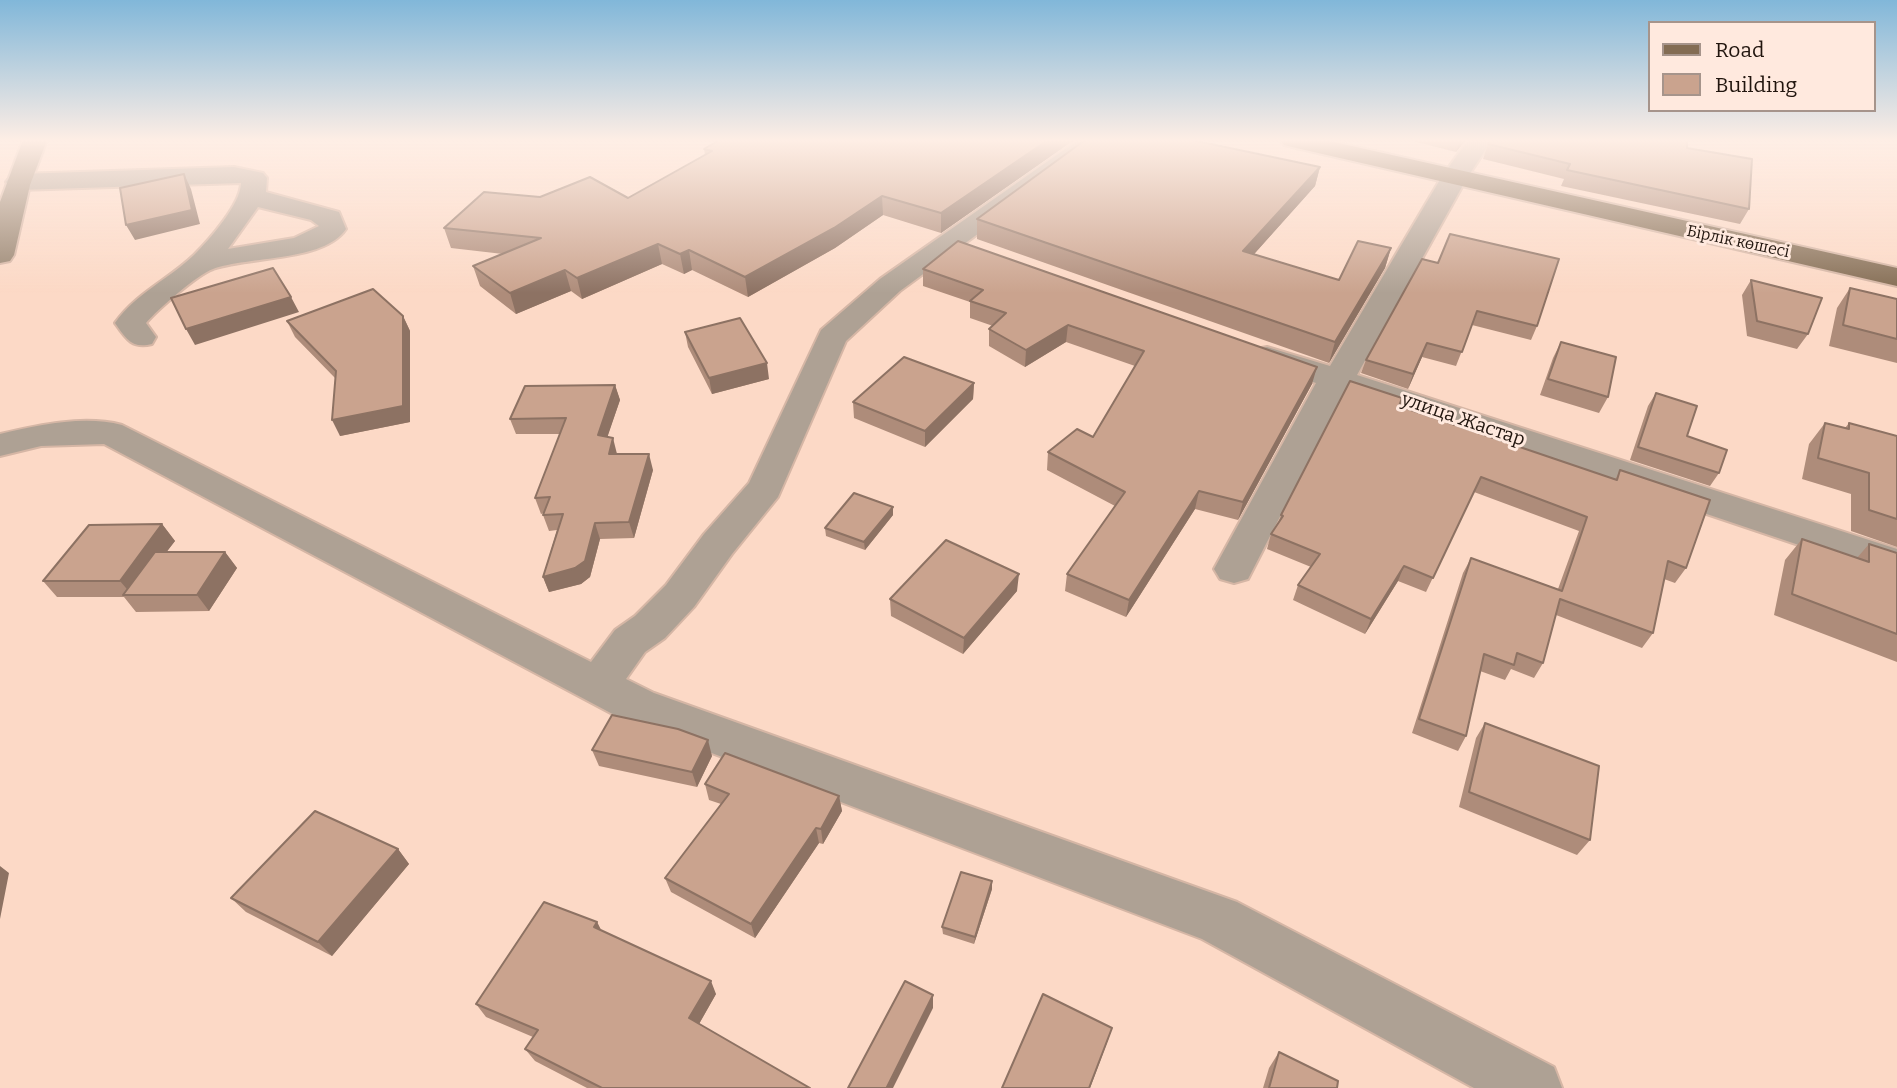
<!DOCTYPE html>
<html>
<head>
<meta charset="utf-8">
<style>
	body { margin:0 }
	#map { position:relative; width:1897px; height:1088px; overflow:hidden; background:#fcd9c6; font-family:Bitter,serif }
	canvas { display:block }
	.legend { position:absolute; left:1648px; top:21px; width:228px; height:91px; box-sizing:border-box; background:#ffe9de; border:2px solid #a6948b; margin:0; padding:9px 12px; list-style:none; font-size:21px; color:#21150e }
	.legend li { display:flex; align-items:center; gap:14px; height:35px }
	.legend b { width:35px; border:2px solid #a6948b }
</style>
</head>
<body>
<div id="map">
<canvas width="1897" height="1088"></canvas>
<ul class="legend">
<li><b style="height:9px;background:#836c53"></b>Road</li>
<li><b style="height:19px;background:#caa38e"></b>Building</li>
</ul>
</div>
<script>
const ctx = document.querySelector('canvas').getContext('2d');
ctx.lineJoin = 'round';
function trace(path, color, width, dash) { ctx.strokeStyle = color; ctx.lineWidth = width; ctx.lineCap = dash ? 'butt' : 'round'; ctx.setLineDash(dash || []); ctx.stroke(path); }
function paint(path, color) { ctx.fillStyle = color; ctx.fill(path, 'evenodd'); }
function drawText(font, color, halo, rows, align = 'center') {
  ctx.font = font + ' Bitter,serif'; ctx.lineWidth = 6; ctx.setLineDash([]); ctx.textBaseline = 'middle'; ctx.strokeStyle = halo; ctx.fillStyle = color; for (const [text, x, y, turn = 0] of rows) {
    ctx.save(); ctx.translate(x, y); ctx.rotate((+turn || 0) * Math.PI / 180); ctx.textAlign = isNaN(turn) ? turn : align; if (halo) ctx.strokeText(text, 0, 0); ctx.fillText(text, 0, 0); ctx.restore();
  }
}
const street = new Path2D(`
	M1078 140H1106L900 291 846 341 778 497 732 554 694 607 665 638 645 652 626 679 654 693 1237 902 1554 1067 1562 1088H1474L1202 939 622 719 104 444 41 446 0 456V434C38 425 84 415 122 425L591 662 615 630 635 616 666 585 704 534 749 483 821 330 880 279Z
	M1468 140H1492L1467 178 1357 375 1897 549V578L1344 392 1248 579 1234 583 1220 579 1214 569 1316 383 1256 363 1251 356 1256 349 1267 347 1330 366 1441 178Z
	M234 167 263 173 267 178 266 192 339 212 346 229C324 262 248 256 213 269 198 274 157 310 146 323L156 337 152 344C132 349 126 339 115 323 136 293 168 280 194 255 209 240 241 204 241 183L19 190 10 187 6 182 10 177 19 174ZM258 207 311 220 319 226 294 238 228 249Z`);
const secondary = new Path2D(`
	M23 140H47L30 185 14 255 10 261 0 263V202Z`);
const primary = new Path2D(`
	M1280 140H1325L1897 268V286L1292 147 1284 145Z`);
trace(street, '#d5b6a5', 4);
trace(secondary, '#d5b6a5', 4);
trace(primary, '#d5b6a5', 4);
paint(street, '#aea194');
paint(secondary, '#95826e');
paint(primary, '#836c53');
paint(new Path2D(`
	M1074 140 941 233 883 215 835 248 748 297 692 270 684 274 662 264 582 299 571 291 516 314 480 286 473 266 503 254 451 248 444 228 540 197 628 198 705 155 704 149Z
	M1085 140H1199L1198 142 1320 167 1315 186 1254 254 1339 280 1391 248 1385 268 1329 363 977 239V219Z
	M1408 140H1466L1456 152Z
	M1488 144 1687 148 1749 209 1740 224 1561 186 1564 179 1483 159Z
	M1438 263 1537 326 1531 340 1472 325 1456 366 1422 357 1408 389 1361 373 1366 360Z
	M923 269 1312 384 1238 520 1195 509 1126 617 1065 591 1067 574 1115 506 1047 470 1048 452 1093 437 1135 366 1066 342 1025 367 989 346V329L993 326 970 318V302L923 286Z
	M1751 280 1808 334 1797 349 1747 336 1742 295Z
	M1850 288 1897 299V363L1829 346 1837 308Z
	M403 316 410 331V422L340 436 335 378 295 337 287 321Z
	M685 332 769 379 712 394 688 347Z
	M1561 342 1608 397 1599 413 1540 395 1553 358Z
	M974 383 973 399 925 447 854 418 853 402Z
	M615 385 620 400 607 437 617 454 653 470 634 538 600 539 590 577 581 584 549 592 543 577 557 530 549 531 543 515 544 513 541 514 535 498 560 434H516L510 419Z
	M1656 393 1687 436 1719 473 1710 486 1630 460 1648 406Z
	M1399 406 1615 480 1620 470 1686 568 1675 583 1664 579 1653 633 1642 648 1556 615 1543 663 1534 678 1511 669 1505 680 1480 671 1466 736 1458 751 1412 733 1463 573 1471 558 1558 589 1579 531 1474 492 1426 592 1398 581 1365 634 1293 600 1298 585 1311 567 1267 549 1271 534 1278 524 1281 515Z
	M1825 423 1845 428 1849 423 1897 436V547L1851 531V494L1802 479 1809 444Z
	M893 507V515L865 550 826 536 825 528Z
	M162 524 175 541 166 552H225L237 568 209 611 136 612 124 597H57L43 581Z
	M1802 539 1857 558 1869 544 1897 553V662L1774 615 1785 560Z
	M1017 591 963 654 891 616 890 599Z
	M1485 723 1590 840 1577 855 1459 807 1476 738Z
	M592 750 712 756 697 787 599 766Z
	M705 784 839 796 842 811 823 844 819 843 755 938 671 892 665 878 721 804 709 800Z
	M398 849 409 864 332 956 246 912 231 898Z
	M992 881V889L974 944 943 934 942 927Z
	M597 922 601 930 716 994 699 1024 810 1088H587L535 1061 525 1049 533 1037 486 1017 476 1004Z
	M1279 1052 1337 1088H1263L1269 1068Z`), '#ae8c7a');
paint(new Path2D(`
	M1048 140H1074L941 233V213Z
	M1460 140H1466L1456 152Z
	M1320 167 1315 186 1239 271 1243 251Z
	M184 174 191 189 200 224 135 240 126 225Z
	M882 196 883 215 835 248 748 297 745 277Z
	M658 244 662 264 582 299 577 278Z
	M1391 248 1385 268 1329 363 1335 342Z
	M689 250 692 270 684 274 680 254Z
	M565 270 571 291 516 314 510 293Z
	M291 297 299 312 195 345 186 329Z
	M403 316 410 331V422L340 436 332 420Z
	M1068 325 1066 342 1025 367 1026 350Z
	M1427 343 1422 357 1408 389 1413 374Z
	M767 363 769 379 712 394 709 378Z
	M1317 367 1312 384 1238 520 1243 502Z
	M974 383 973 399 925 447V431Z
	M615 385 620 400 603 450 598 435Z
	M613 438 617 454H609Z
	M649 454 653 470 634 538 629 522Z
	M1199 491 1195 509 1126 617 1129 600Z
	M893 507V515L865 550 864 542Z
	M595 523 600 539 590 577 581 584 549 592 543 577Z
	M162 524 175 541 134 595H132L120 581Z
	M225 552 237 568 209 611 197 595Z
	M1404 566 1398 581 1365 634 1371 619Z
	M1019 574 1017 591 963 654 964 638Z
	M708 740 712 756 697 787 692 772Z
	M839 796 842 811 823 844 821 829Z
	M816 828 819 843 755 938 751 924Z
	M398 849 409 864 332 956 318 942Z
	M0 866 9 873 0 919Z
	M992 881V889L974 944 975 937Z
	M597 922 604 936 594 927Z
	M711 981 716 994 695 1031 689 1018Z
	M933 995V1008L893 1088H887Z
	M1112 1028 1108 1040 1090 1088H1089Z`), '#8d7263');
const building = new Path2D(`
	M719 140H1048L941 213 882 196 834 228 745 277 689 250 680 254 658 244 577 278 565 270 510 293 473 266 541 238 444 228 484 192 540 197 590 177 628 198 712 151 704 149Z
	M1085 140H1192L1320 167 1243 251 1339 280 1358 241 1391 248 1335 342 977 219Z
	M1491 140H1687V148L1752 159 1749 209 1567 170 1570 164 1488 144Z
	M184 174 192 210 126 225 120 188Z
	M1450 234 1559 259 1537 326 1477 311 1462 352 1427 343 1413 374 1366 360 1422 259 1438 263Z
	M958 241 1317 367 1243 502 1199 491 1129 600 1067 574 1125 492 1048 452 1077 429 1093 437 1144 351 1068 325 1026 350 989 329 1006 313 970 301 983 290 923 269Z
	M273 268 291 297 186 329 171 298Z
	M1751 280 1822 298 1808 334 1757 321Z
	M1850 288 1897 299V339L1843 325Z
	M373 289 403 316V406L332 420 336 371 287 321Z
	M740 318 767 363 709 378 685 332Z
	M1561 342 1616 357 1608 397 1548 379Z
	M904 357 974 383 925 431 853 402Z
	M1350 381 1402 398 1399 406 1617 480 1620 470 1710 500 1686 568 1668 561 1653 633 1560 599 1543 663 1517 653 1514 665 1484 654 1466 736 1419 719 1471 558 1562 591 1587 517 1481 477 1433 578 1404 566 1371 619 1298 585 1320 554 1271 534 1283 516 1281 515Z
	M615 385 598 435 613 438 609 454H649L629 522 595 523 585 561 575 568 543 577 563 514 543 515 550 497 535 498 566 418 510 419 525 386Z
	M1656 393 1697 406 1687 436 1727 450 1719 473 1638 447Z
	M1825 423 1849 429V423L1897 436V519L1869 510V473L1818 458Z
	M854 493 893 507 864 542 825 528Z
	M162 524 120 581H43L89 525Z
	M1802 539 1869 562V544L1897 553V634L1792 594Z
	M946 540 1019 574 964 638 890 599Z
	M155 552H225L197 595H123Z
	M612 715 678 729 708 740 692 772 592 750Z
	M1485 723 1599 766 1590 840 1469 792Z
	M725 753 839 796 821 829 816 828 751 924 665 878 729 794 705 784Z
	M315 811 398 849 318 942 231 898Z
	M961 872 992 881 975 937 942 927Z
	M544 902 597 922 594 927 711 981 689 1018 810 1088H602L525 1049 538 1030 476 1004Z
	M905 981 933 995 887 1087 889 1088H848Z
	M1043 994 1112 1028 1089 1088H1002Z
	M1279 1052 1338 1081 1337 1088H1269Z`);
paint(building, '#caa38e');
trace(building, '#8d7263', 2);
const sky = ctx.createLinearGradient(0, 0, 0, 293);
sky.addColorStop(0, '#81b7d9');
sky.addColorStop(0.48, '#feeee5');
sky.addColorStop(1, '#feeee500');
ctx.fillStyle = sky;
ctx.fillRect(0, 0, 1897, 293);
drawText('16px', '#21150e', '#ffe9de', [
	["Бірлік көшесі",1738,242,12]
]);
drawText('19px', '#21150e', '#ffe9de', [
	["улица Жастар",1463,420,19]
]);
</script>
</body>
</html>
